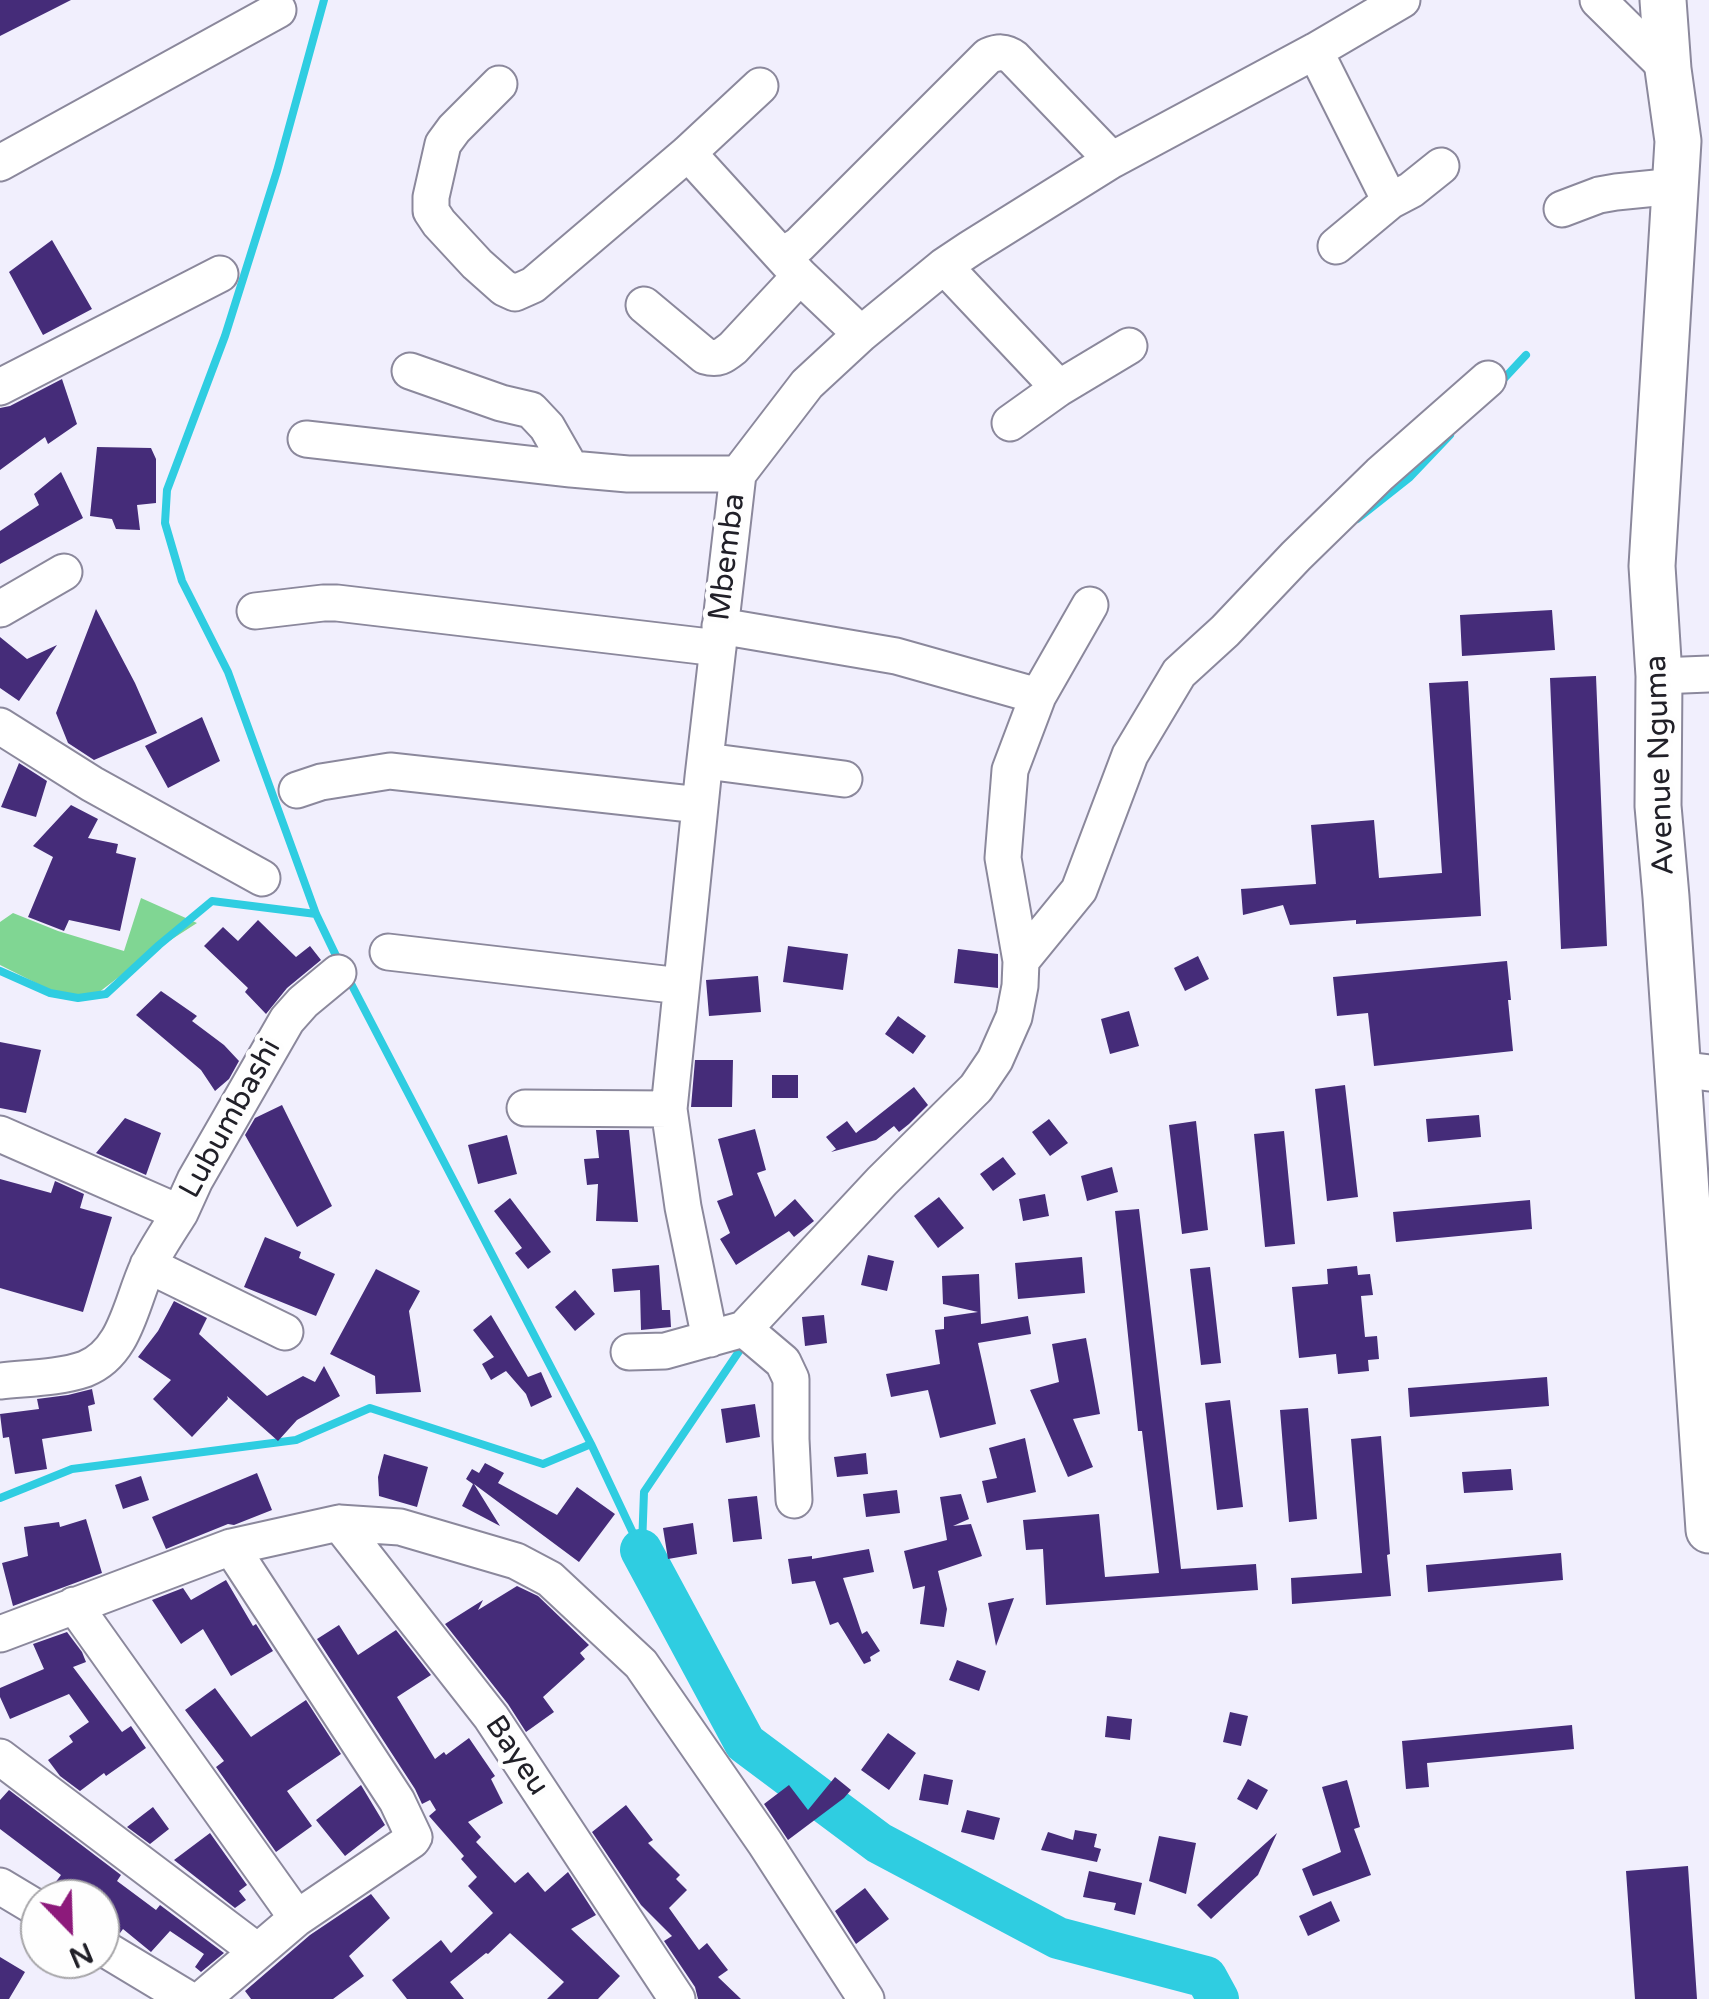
<!DOCTYPE html>
<html>
<head>
<meta charset="utf-8">
<style>
	body { margin:0 }
	#map { position:relative; width:1709px; height:1999px; overflow:hidden; background:#f1effd; font-family:"Varela Round",sans-serif }
	canvas { display:block }
	.north { position:absolute; left:20px; top:1879px; width:100px; height:100px; box-sizing:border-box; background:#fefefe; border:2px solid #a6a5a8; border-radius:50%; rotate:157deg; font-size:28px; font-weight:700; line-height:40px; text-align:center; color:#212028 }
	.north::after { content:''; display:block; margin:auto; width:35px; height:45px; background:#8d1a7b; clip-path:polygon(50% 0,100% 100%,50% 72%,0 100%) }
</style>
</head>
<body>
<div id="map">
<canvas width="1709" height="1999"></canvas>
<div class="north">N</div>
</div>
<script>
const ctx = document.querySelector('canvas').getContext('2d');
ctx.lineJoin = 'round';
function paint(path, color) { ctx.fillStyle = color; ctx.fill(path, 'evenodd'); }
function trace(path, color, width, dash) { ctx.strokeStyle = color; ctx.lineWidth = width; ctx.lineCap = dash ? 'butt' : 'round'; ctx.setLineDash(dash || []); ctx.stroke(path); }
function drawText(font, color, halo, rows, align = 'center') {
  ctx.font = font + ' "Varela Round",sans-serif'; ctx.lineWidth = 10; ctx.setLineDash([]); ctx.textBaseline = 'middle'; ctx.strokeStyle = halo; ctx.fillStyle = color; for (const [text, x, y, turn = 0] of rows) {
    ctx.save(); ctx.translate(x, y); ctx.rotate((+turn || 0) * Math.PI / 180); ctx.textAlign = isNaN(turn) ? turn : align; if (halo) ctx.strokeText(text, 0, 0); ctx.fillText(text, 0, 0); ctx.restore();
  }
}
paint(new Path2D(`
	M141 898 197 923 149 954 94 996 60 995 0 965V922L13 913 58 931 124 951Z`), '#80d693');
trace(new Path2D(`
	M324 0 277 171 225 336 167 490 165 523 182 581 228 672 316 914 340 964
	M1498 385 1526 355
	M1357 519 1410 477 1450 435
	M0 971 50 993 78 998 106 994 159 945 212 901 316 914
	M347 976 591 1444 641 1550
	M0 1498 72 1469 296 1440 370 1408 543 1464 591 1444
	M642 1546 644 1492 746 1341`), '#2fcde1', 8);
trace(new Path2D(`
	M641 1550 745 1743 879 1843 1058 1938 1206 1977 1218 1999`), '#2fcde1', 42);
paint(new Path2D(`
	M0 0H71L0 36Z
	M52 240 92 309 43 335 9 272Z
	M62 379 77 424 48 444 45 437 0 470V408L10 406Z
	M97 447 151 448 156 459V503L137 505 140 530 116 529 112 519 90 516Z
	M61 472 83 518 0 564V531L39 505 34 494Z
	M96 609 135 683 157 733 94 760 68 743 56 713Z
	M1552 610 1555 650 1462 656 1460 615Z
	M0 637 27 659 57 645 19 701 0 688Z
	M1596 676 1607 946 1561 949 1550 678Z
	M1468 681 1481 916 1356 924V920L1290 925 1283 905 1243 915 1241 889 1316 884 1311 825 1374 820 1379 878 1442 873 1429 683Z
	M202 717 220 761 168 788 145 746Z
	M19 763 47 781 36 817 1 807Z
	M71 805 98 819 88 838 118 844 116 853 136 858 120 931 69 920 64 931 28 917 53 857 33 846Z
	M258 920 296 957 310 946 321 960 287 988 266 1014 245 992 248 988 204 946 223 927 238 941Z
	M788 946 848 954 843 990 783 982Z
	M958 949 998 954V988L954 983Z
	M1198 956 1209 979 1185 991 1174 968Z
	M1507 961 1511 1000H1508L1513 1051 1374 1066 1368 1013 1337 1016 1333 977Z
	M758 976 761 1012 709 1016 706 980Z
	M161 991 197 1016 192 1021 224 1045 239 1061 229 1079 215 1091 201 1070 136 1015Z
	M1129 1011 1139 1046 1110 1054 1101 1019Z
	M898 1016 926 1036 913 1054 885 1034Z
	M0 1042 41 1050 26 1113 0 1108Z
	M695 1060H733L732 1107H691Z
	M772 1075H798V1098H772Z
	M1345 1085 1358 1197 1327 1201 1315 1089Z
	M914 1087 928 1105 909 1124 899 1132 894 1126 876 1140 831 1152 836 1149 826 1137 847 1121 856 1133Z
	M282 1105 332 1206 297 1227 245 1135 255 1118Z
	M1479 1115 1481 1137 1428 1142 1426 1119Z
	M125 1118 161 1133 146 1175 96 1153Z
	M1049 1119 1068 1143 1050 1156 1032 1132Z
	M1196 1121 1208 1230 1182 1234 1169 1125Z
	M755 1129 766 1170 757 1173 775 1217 795 1199 814 1221 794 1237 789 1231 736 1265 720 1239 730 1233 717 1201 733 1195 718 1139Z
	M596 1130H629L638 1222 596 1221 598 1184 587 1185 584 1159 599 1158Z
	M1284 1131 1295 1244 1265 1247 1254 1134Z
	M507 1135 517 1174 478 1184 468 1145Z
	M1003 1157 1016 1174 993 1191 980 1174Z
	M1112 1167 1118 1192 1087 1201 1081 1176Z
	M0 1179 51 1193 55 1181 84 1194 80 1208 112 1217 83 1312 0 1288Z
	M1045 1194 1049 1216 1023 1221 1019 1199Z
	M939 1197 964 1228 938 1248 914 1216Z
	M510 1198 551 1252 528 1269 515 1253 522 1248 494 1211Z
	M1530 1200 1532 1229 1396 1242 1393 1212Z
	M1139 1209 1181 1569 1256 1564 1258 1590 1046 1605 1043 1549 1026 1550 1023 1520 1099 1514 1105 1577 1159 1573 1142 1431H1138L1115 1211Z
	M265 1237 301 1252 299 1258 335 1274 316 1316 244 1287Z
	M868 1255 894 1261 887 1291 861 1285Z
	M1082 1257 1085 1293 1018 1299 1015 1263Z
	M659 1265 662 1310H670L671 1327 641 1330 640 1290 614 1292 612 1269Z
	M1357 1266 1358 1275 1370 1274 1373 1295 1361 1296 1365 1337 1377 1336 1379 1359 1368 1360 1369 1371 1338 1374 1336 1354 1299 1358 1292 1287 1328 1284 1327 1269Z
	M1210 1267 1221 1363 1201 1365 1190 1269Z
	M376 1269 420 1291 409 1311 421 1392 376 1394 375 1376 330 1354Z
	M979 1274 981 1324 1028 1316 1031 1334 978 1343 996 1424 940 1438 928 1390 891 1397 886 1374 940 1364 935 1330 944 1329V1317L978 1312 943 1304 942 1276Z
	M575 1290 595 1314 575 1331 555 1307Z
	M174 1301 207 1318 199 1334 267 1396 303 1376 315 1382 324 1366 340 1396 297 1420 278 1441 227 1396 228 1399 192 1437 153 1399 171 1380 138 1357 158 1331Z
	M491 1315 528 1377 541 1372 552 1397 531 1407 526 1394 506 1371 491 1380 482 1364 494 1357 473 1330Z
	M824 1315 827 1343 805 1346 802 1317Z
	M1086 1338 1100 1414 1073 1419 1093 1467 1068 1477 1030 1390 1059 1382 1052 1344Z
	M1547 1377 1549 1406 1410 1417 1408 1388Z
	M92 1389 95 1404 88 1406 92 1431 42 1439 47 1469 15 1474 9 1437 3 1438 0 1414 39 1409 37 1399 68 1395Z
	M1230 1400 1243 1507 1217 1510 1205 1403Z
	M755 1404 760 1437 726 1443 721 1409Z
	M1308 1408 1317 1519 1289 1522 1280 1410Z
	M1381 1436 1390 1554 1387 1555 1391 1596 1292 1604 1291 1578 1362 1573 1351 1439Z
	M1025 1438 1036 1492 987 1503 982 1481 997 1478 989 1448Z
	M866 1453 868 1474 837 1477 834 1457Z
	M384 1454 428 1467 417 1507 379 1496 378 1477Z
	M485 1463 504 1473 498 1483 557 1515 577 1487 615 1514 579 1562 474 1484 500 1526 462 1506 473 1484 466 1479 472 1469 479 1473Z
	M1511 1469 1513 1490 1464 1493 1462 1472Z
	M257 1473 272 1510 234 1525 228 1524 166 1549 152 1517Z
	M141 1476 149 1500 123 1509 115 1485Z
	M897 1490 900 1513 866 1517 863 1494Z
	M961 1494 969 1519 953 1526 971 1524 982 1556 938 1571 947 1609 944 1627 920 1624 925 1586 913 1589 904 1551 947 1540 940 1497Z
	M757 1496 762 1539 733 1542 728 1499Z
	M86 1519 102 1573 13 1606 2 1563 28 1556 24 1527 59 1522 60 1527Z
	M693 1523 697 1554 668 1559 663 1528Z
	M869 1549 874 1572 843 1578 862 1634 867 1631 880 1651 870 1657 871 1661 864 1664 838 1622 830 1625 815 1581 792 1584 788 1559 812 1556V1559Z
	M1561 1553 1563 1580 1428 1592 1426 1565Z
	M226 1580 253 1626 256 1624 273 1651 231 1676 203 1629 181 1644 152 1600 183 1588 191 1600Z
	M517 1586 538 1596 589 1645 580 1653 585 1659 543 1697 554 1712 526 1732 508 1704 445 1624 483 1600 478 1610Z
	M1014 1598 996 1646 988 1603Z
	M339 1625 358 1655 396 1630 431 1675 397 1697 435 1759 444 1752 446 1755 469 1738 495 1776 491 1779 503 1803 468 1822 481 1837 476 1842 515 1883 528 1872 545 1892 568 1872 596 1915 571 1929 620 1976 598 1999H547L564 1982 510 1933 488 1954 486 1953 450 1982 464 1999H407L392 1980 441 1940 451 1953 493 1913 468 1886 477 1877 461 1859 464 1856 429 1816 436 1810 430 1800 422 1804 415 1789 317 1639Z
	M67 1632 82 1652 86 1662 73 1667 122 1732 131 1726 146 1748 106 1776 104 1773 80 1791 60 1776 48 1760 73 1742 69 1736 89 1722 69 1694 10 1719 0 1697V1688L44 1669 33 1644Z
	M957 1660 986 1671 979 1691 949 1680Z
	M215 1688 251 1737 306 1700 341 1754 287 1791 312 1826 276 1852 216 1767 224 1761 185 1710Z
	M1230 1712 1248 1716 1241 1746 1223 1742Z
	M1107 1716 1132 1719 1130 1740 1105 1737Z
	M1572 1725 1574 1749 1427 1763 1429 1787 1406 1789 1402 1741Z
	M888 1733 916 1753 889 1790 861 1770Z
	M924 1774 953 1780 948 1805 919 1800Z
	M835 1777 851 1790 844 1798 788 1840 764 1804 789 1785 808 1810Z
	M1248 1779 1268 1790 1257 1810 1237 1799Z
	M1347 1780 1360 1827 1354 1829 1371 1875 1313 1896 1302 1869 1341 1852 1322 1787Z
	M361 1785 385 1825 345 1856 316 1820Z
	M9 1790 121 1875 117 1881 156 1910 160 1905 224 1953 201 1972 195 1967 204 1954 170 1931 151 1952 123 1929 120 1933 100 1919V1899H58L49 1891 61 1875 0 1829V1800Z
	M626 1805 653 1840 648 1843 680 1875 676 1879 687 1890 669 1908 699 1950 707 1943 728 1970 718 1977 741 1999H698L695 1987 664 1941 672 1936 641 1905 592 1832Z
	M153 1807 169 1829 150 1844 127 1827Z
	M967 1810 1000 1818 994 1840 961 1832Z
	M1075 1830 1097 1834 1094 1847 1101 1849 1097 1862 1041 1850 1048 1832 1073 1840Z
	M210 1833 247 1885 239 1891 246 1900 235 1908 174 1860Z
	M1277 1833 1258 1875 1211 1919 1197 1905Z
	M1159 1836 1196 1843 1186 1894 1149 1881Z
	M1688 1866 1697 1999H1635L1626 1871Z
	M1089 1871 1142 1883 1135 1915 1114 1910 1116 1903 1083 1897Z
	M865 1888 889 1919 856 1944 835 1911Z
	M371 1894 390 1918 349 1956 364 1976 333 1999H251L245 1991 310 1935Z
	M1331 1901 1340 1921 1308 1936 1299 1916Z
	M0 1957 25 1972 9 1999H0Z`), '#452c79');
const minor = new Path2D(`
	M1598 0 1668 69
	M1315 51 1390 201
	M499 84 454 129 443 144 431 197V211L439 223 477 264 504 288 515 293 533 285 688 153 760 86
	M688 153 800 276 861 334
	M0 163 278 10
	M1562 209 1599 195 1616 192 1676 186
	M1336 246 1390 201 1411 190 1441 166
	M782 256 799 245 988 56C998 52 1005 51 1014 58L1112 160
	M944 266 1059 388
	M644 305 705 356C718 360 723 356 733 348L800 276
	M410 371 501 403 531 410 547 427 571 469
	M0 387 220 274
	M1010 423 1059 388 1129 346
	M306 439 571 469 628 474H738
	M0 609 64 572
	M255 611 323 603H337L718 648
	M720 626 896 656 1038 696
	M1659 676 1709 674
	M0 726 92 784 262 878
	M706 761 844 779
	M297 790 321 782 390 771 700 805
	M388 952 681 986
	M1021 961 1079 890 1130 755 1179 673 1225 631 1296 556 1380 474 1488 379
	M1677 1069 1709 1073
	M525 1108 669 1109
	M0 1134 180 1213 195 1180 287 1020 303 1002 338 973
	M148 1265 285 1332
	M744 1329 783 1362 791 1379V1439L794 1500
	M710 1339 683 1207 669 1109 703 777 738 474 807 384 861 334 944 266 971 248 1112 160 1315 51 1402 0
	M629 1352 665 1351 744 1329 882 1181 976 1088 995 1060 1014 1017 1020 986 1021 961 1003 858 1010 770 1038 696 1090 605
	M0 1381C27 1378 59 1378 85 1369 126 1353 131 1302 148 1266 157 1248 169 1230 180 1213
	M339 1523 491 1717 677 1999
	M74 1605 297 1918
	M0 1634 231 1547 339 1523 400 1527 516 1561 550 1579 641 1664 765 1843 866 1999
	M0 1757 257 1951
	M0 1886 40 1910
	M100 1946 188 1999
	M202 1999 297 1918 412 1840 414 1837 397 1801 231 1547`);
const major = new Path2D(`
	M1663 0 1668 69 1678 141 1652 566 1659 676 1658 806 1666 897 1709 1530`);
trace(minor, '#8b889c', 39);
trace(major, '#8b889c', 49);
trace(minor, '#fff', 35);
trace(major, '#fff', 45);
drawText('30px', '#212028', '#fefefe', [
	["Mbemba",728,557,-83],
	["Avenue Nguma",1661,765,-92],
	["Lubumbashi",231,1119,-61],
	["Bayeu",516,1756,56]
]);
</script>
</body>
</html>
